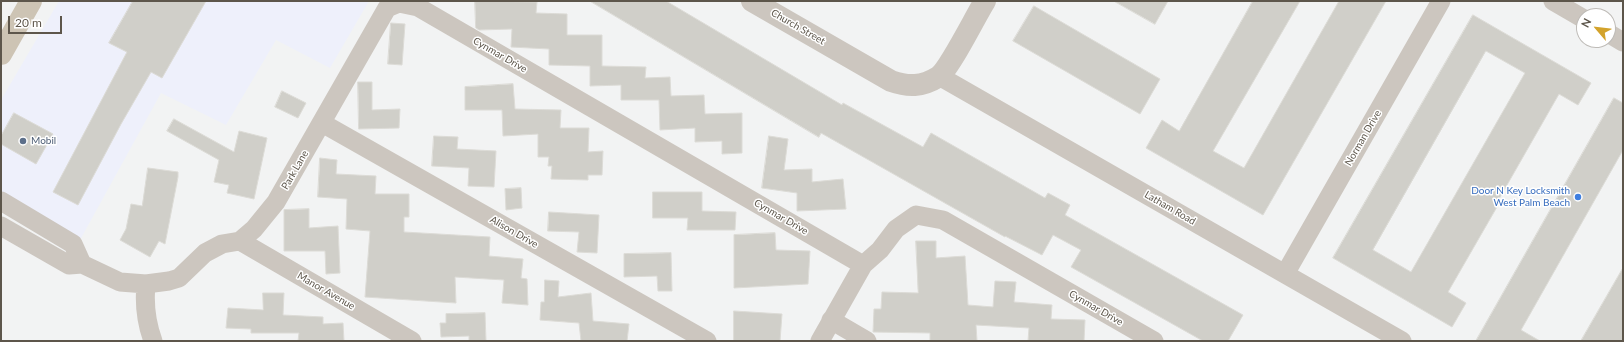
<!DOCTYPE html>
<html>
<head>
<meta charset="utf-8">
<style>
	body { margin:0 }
	#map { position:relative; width:1624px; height:342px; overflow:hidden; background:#f2f3f3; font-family:Lato,sans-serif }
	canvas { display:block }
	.frame { position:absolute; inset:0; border:2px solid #5d564b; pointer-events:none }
	.north { position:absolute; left:1576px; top:8px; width:40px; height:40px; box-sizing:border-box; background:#fff; border:1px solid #bebbb7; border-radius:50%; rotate:298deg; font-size:11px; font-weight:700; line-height:16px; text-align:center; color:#5d564b }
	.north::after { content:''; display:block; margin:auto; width:14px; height:18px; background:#d3a32c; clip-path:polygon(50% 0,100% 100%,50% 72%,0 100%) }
	.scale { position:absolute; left:8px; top:16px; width:54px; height:18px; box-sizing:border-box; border:2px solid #5d564b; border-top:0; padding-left:5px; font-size:12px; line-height:14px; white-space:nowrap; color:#5d564b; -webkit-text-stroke:3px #fff; paint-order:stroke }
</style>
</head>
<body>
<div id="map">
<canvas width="1624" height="342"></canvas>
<div class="frame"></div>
<div class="north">N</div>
<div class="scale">20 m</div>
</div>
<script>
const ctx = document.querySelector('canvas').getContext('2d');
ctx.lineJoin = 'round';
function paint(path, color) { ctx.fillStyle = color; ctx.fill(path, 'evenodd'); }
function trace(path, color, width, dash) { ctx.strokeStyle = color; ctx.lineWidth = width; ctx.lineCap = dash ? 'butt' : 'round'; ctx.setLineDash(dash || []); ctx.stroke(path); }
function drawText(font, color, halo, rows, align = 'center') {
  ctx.font = font + ' Lato,sans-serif'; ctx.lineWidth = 3; ctx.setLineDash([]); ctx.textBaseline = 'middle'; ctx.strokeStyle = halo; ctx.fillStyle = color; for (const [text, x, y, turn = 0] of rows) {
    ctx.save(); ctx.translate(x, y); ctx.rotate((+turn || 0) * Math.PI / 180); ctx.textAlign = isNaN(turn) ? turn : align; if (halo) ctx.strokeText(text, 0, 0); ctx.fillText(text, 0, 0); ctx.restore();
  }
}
paint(new Path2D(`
	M59 1H369L330 68 276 40 226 125 161 93 80 240 1 194V100Z`), '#eef0fb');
const building = new Path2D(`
	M133 1H206L162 78 151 72 121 124 78 205 53 192 127 52 109 43Z
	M475 1 537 2 536 13 567 14V35H602V66L646 67 645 78 670 77 671 96 704 95 705 114 742 113V153L722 154V141L695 142V128L660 130 659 100H621V85L590 86V66L549 65V49L511 47 512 29 479 30 476 28Z
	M590 1H666L842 105 843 103 923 147 931 133 1045 198 1048 193 1070 205 1065 215 1243 315 1228 341H1203L1071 267 1081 250 1053 235 1042 255 1005 236V237L821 133 819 137Z
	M1114 1H1168L1155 24Z
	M1253 1H1300L1213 151 1244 168 1339 1H1386L1263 215 1146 148 1162 120 1179 131Z
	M1034 6 1160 79 1140 114 1013 41Z
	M1473 15 1591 83 1578 105 1559 94 1499 199 1501 200 1448 292 1466 303 1452 327 1333 258ZM1486 51 1525 73 1411 272 1373 250Z
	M391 23 405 24 402 65 388 64Z
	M358 82H372V110L400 109 399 128 359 129Z
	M513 84 515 109 561 110 560 128H589L588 152 603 151 602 175H588V180L551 179 552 166H548L549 157H538V134L503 136 502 110H465V87Z
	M282 91 306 103 298 118 275 107Z
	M1614 98 1623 103V150L1521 330 1540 341H1476Z
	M14 113 53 134 36 164 1 144V136Z
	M174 119 234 152 239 131 267 138 254 199 227 193 229 185 214 182 219 160 167 131Z
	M434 136 458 137 457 149 496 151 494 187 468 186 469 168 432 166Z
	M769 136 788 139 784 170 812 169V182L843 179 846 209 797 211V193L762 188Z
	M320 158 337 160 336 174 376 176 375 194H409V217H404V232L490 237 489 256 523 259 521 278 527 279 528 305 502 303 504 280 455 277 456 303 365 297 370 231 346 229 347 199 318 197Z
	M148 168 178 172V177L165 244 159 241 150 257 120 240 126 229 131 204 142 206Z
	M521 188 522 208 506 210 505 189Z
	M653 192H702V211L736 212 735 230H687L688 218H653Z
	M309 209V228L338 226 340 273 326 274 325 251H284V210Z
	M549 212 599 215 597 253 577 252 579 232 548 231Z
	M775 233 776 250 810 251 808 284 734 288V235Z
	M916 241H936V258L965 256 968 305 993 307 995 281 1016 282 1014 302 1052 305 1051 319 1085 320 1084 341H1028L1029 328 976 325 977 341H930V333L873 332 874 309H881L882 292 918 293Z
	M671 253 672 291H658L657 276 624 277V254Z
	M1623 268V341H1581Z
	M545 280 559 281 558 297 591 293 593 321 629 324 627 341H581L579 323 540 320 541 302H544Z
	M263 293H284L283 315 323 317V324L343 323 344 341H298L299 333H251V329L226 328 228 308 263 310Z
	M734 311 782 314 780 341H734Z
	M485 313 486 341H469V336L441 337 440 323H446V314Z`);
paint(building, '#d0cfc9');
trace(building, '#dcdbd6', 1);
trace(new Path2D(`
	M1553 1 1584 19
	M1608 33 1623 42
	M939 76 1402 341
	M322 123 707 341
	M1 201 73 244 82 264
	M1 226 69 265 82 264 120 282 146 284 169 281 179 278 205 253 222 244 240 241 254 229 276 202 387 8 399 3 418 7 863 265
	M240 241 412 341
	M1285 274 1441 1
	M146 284C144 304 146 322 153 341
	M831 320 867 341
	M820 341 863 265 880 250 896 229 916 215 943 220 1154 341`), '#ccc6bf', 19);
trace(new Path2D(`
	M752 1 891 81C908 87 922 87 938 77 949 70 976 15 985 1`), '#ccc6bf', 22);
trace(new Path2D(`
	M1 54 31 1`), '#cdc4b4', 22);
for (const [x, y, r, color] of [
	[23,141,4,"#5c6f8a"],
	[1578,197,4,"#3f7fe0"]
]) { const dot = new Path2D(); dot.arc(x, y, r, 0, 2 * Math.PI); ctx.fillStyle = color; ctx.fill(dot); trace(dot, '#fff', 1.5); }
drawText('10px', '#5d564b', '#fff', [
	["Church Street",798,27,30],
	["Cynmar Drive",500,55,30],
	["Norman Drive",1363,138,-60],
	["Park Lane",295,170,-60],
	["Latham Road",1170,208,30],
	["Cynmar Drive",781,217,30],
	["Alison Drive",514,232,30],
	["Manor Avenue",326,291,30],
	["Cynmar Drive",1096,308,30]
]);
drawText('10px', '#4e5e75', '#fff', [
	["Mobil",31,141]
], 'left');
drawText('10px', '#366cbe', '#fff', [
	["Door N Key Locksmith",1570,191],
	["West Palm Beach",1570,203]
], 'right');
</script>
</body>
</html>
